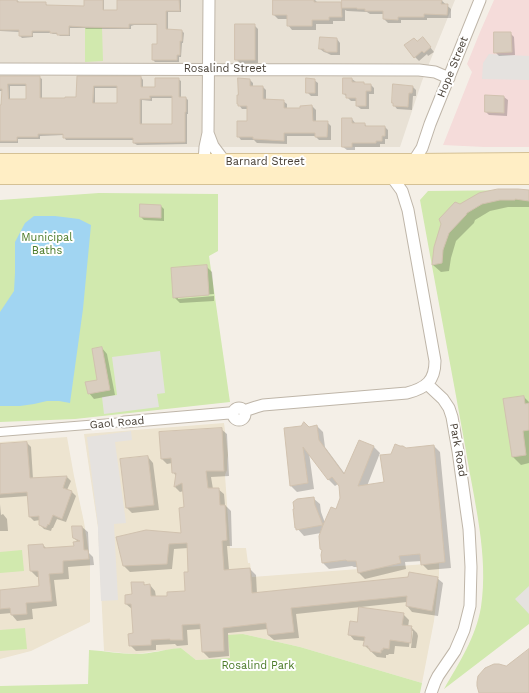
<!DOCTYPE html>
<html>
<head>
<meta charset="utf-8">
<style>
	body { margin:0 }
	canvas { display:block; background:#f4efe7 }
</style>
</head>
<body>
<canvas width="529" height="693"></canvas>
<script>
const ctx = document.querySelector('canvas').getContext('2d');
ctx.lineJoin = 'round';
function paint(path, color) { ctx.fillStyle = color; ctx.fill(path, 'evenodd'); }
function trace(path, color, width, dash) { ctx.strokeStyle = color; ctx.lineWidth = width; ctx.lineCap = dash ? 'butt' : 'round'; ctx.setLineDash(dash || []); ctx.stroke(path); }
function drawText(font, color, halo, rows, align = 'center') {
  ctx.font = font + ' "Work Sans",sans-serif'; ctx.lineWidth = 4; ctx.setLineDash([]); ctx.textBaseline = 'middle'; ctx.strokeStyle = halo; ctx.fillStyle = color; for (const [text, x, y, turn = 0] of rows) {
    ctx.save(); ctx.translate(x, y); ctx.rotate((+turn || 0) * Math.PI / 180); ctx.textAlign = isNaN(turn) ? turn : align; if (halo) ctx.strokeText(text, 0, 0); ctx.fillText(text, 0, 0); ctx.restore();
  }
}
paint(new Path2D(`
	M0 0H455L422 81 400 147H0Z`), '#e8e1d5');
paint(new Path2D(`
	M224 423 228 455 227 460V470L225 475 230 548H246L248 563H250L252 577 439 563V576L434 621 422 683 300 647 243 634 231 658 196 660 181 648 136 654 123 653 104 651 98 528 84 434Z
	M67 437 74 476 84 522 90 561V622L31 651 0 659V442Z`), '#ede4d0');
paint(new Path2D(`
	M494 0H529V147H484L443 145 472 72 467 64 480 32Z`), '#f5dcda');
paint(new Path2D(`
	M102 27 103 61 85 62V28Z
	M529 190V624L444 689C459 663 476 637 481 607 489 556 474 501 466 451 451 367 435 284 420 200L428 191Z
	M99 193 218 194V251L209 256 230 402 75 419 0 422V200Z
	M22 550 24 571 0 573V552Z
	M25 628 27 649 0 651V630Z
	M243 634 300 647 422 683 420 693H0V686L88 684 89 650C105 651 121 654 136 654 151 654 166 649 181 648L196 660 230 658 228 635Z`), '#d1e9ae');
paint(new Path2D(`
	M489 54 529 56V80L482 79 483 63Z
	M160 351 165 393 157 394 159 407 104 414 102 397 117 395 112 357Z
	M131 431 132 440 115 442 126 523 114 524 118 600 101 601 98 531V526L87 437Z
	M529 586V614L515 599Z`), '#e5e2df');
paint(new Path2D(`
	M34 216H55L79 219 91 225 83 309 70 403 59 401H47L34 404 20 406H0V312L14 291 15 273V242L25 223Z`), '#a1d5f2');
paint(new Path2D(`
	M0 0H17L19 2 45 3 47 5V6L85 7V0H104V11H118L146 0H181V12H168V30L182 31 184 33 183 43H182L181 57H179V62H155L153 60 158 45V25H134L131 26V29H86L85 28H70V36H60L58 34H53L51 33H33V37L22 38 20 36V32L0 31Z
	M274 0H315L318 3H341L343 5V0H441L451 9V18H427V20H401V23H388L384 19V14H370L367 12 347 11 345 10V21H333V24H316V30H292L288 25V19H278L274 15Z
	M254 25 258 29V63H240L236 59Z
	M510 33 514 37 515 55 499 56 495 52Z
	M337 39 340 43V55H331L327 53 324 52 320 49Z
	M417 42H426L434 52 428 56 427 54 419 61 415 57Z
	M0 77H39L42 79V99L77 98 78 77H141L143 80V88H156L178 79 181 81V98H186L188 100V114H187V144L137 145 134 143V140H66L64 137V135L40 136V139H18V143H0V106H2L3 91H0ZM10 86H27V100H10ZM95 88H118V104H95ZM152 98H173V125H142V100L152 101Z
	M344 79H352L356 82 364 83 365 85H371L374 88V94H369V109H361L357 106V101H351L344 94Z
	M250 80 253 83V87H263L266 90V100L283 101 287 104V109H301L312 106 316 110V122H327L331 126V140H319L315 136H287V144L257 143 254 140H241L238 136 248 122V109H242L239 105Z
	M314 80 318 83V96H311L307 92Z
	M412 86 416 90V96H413L412 110 397 109 394 105Z
	M504 97 508 100 507 116 489 115 486 112Z
	M352 119 355 123V124H365L367 127H385L388 130V139H385V144H380V147H355V150H347L343 147Z
	M529 191V207H508L490 211 475 220 474 223 456 241 451 258 449 271 441 272 433 265 461 205Z
	M161 206 164 209V221L144 220 141 217Z
	M206 266 212 272 214 294 178 297V299L214 296V301L180 303 174 297Z
	M102 348 107 354 115 395 94 399 89 393 98 381Z
	M524 397 529 402V463L521 465 513 457 504 400Z
	M317 426 323 432 325 447 345 474 360 441 374 447 380 453 367 486 385 483 391 455 406 449 434 446 440 452 451 568 428 570 422 564V561L405 562 406 569 365 579 359 573 358 567H354L352 566 329 569 323 563V550L321 533 304 536 296 527 313 498 320 504 321 512 325 523 336 510 341 498 340 486 338 484 335 486 329 480 309 453 314 489 297 492 291 486 309 428Z
	M221 429 227 434 229 476 211 477 213 489H218L224 494 225 505 231 511 232 546H227L229 570 250 569 256 575 257 594 437 578 443 583 438 616 412 612 407 606V602L296 614 299 638 274 640 268 635V629L228 633 229 656 209 658 203 652 201 629 187 630 188 645 177 646 175 644 156 645V650L136 651 130 645 134 634 132 609 126 604 143 583 146 586 150 585 155 591 156 597 168 596 187 592 189 573 188 548 174 549 172 569 130 572 124 566 117 538 182 534 185 508 184 491 180 492 175 487 176 476 173 472 172 463 167 464 161 458Z
	M27 443 31 447 33 479 67 477 71 481 67 490 72 492 76 496 66 522 57 519 53 528H52L51 531 44 529 40 525V520L34 521 30 517 28 496 0 498V445Z
	M148 457 153 463 159 510 132 513 126 507Z
	M0 504 1 515 3 514 7 519 8 531H0Z
	M82 527 88 532 89 553 93 557 94 565 68 567 69 579 54 580 57 606 32 609 33 619 17 621 12 615V613L0 614V591L40 587 39 577H37L31 571 29 546 43 545 47 549 75 547 78 542 74 538Z
	M403 614 409 620 408 627H411L417 633 418 636 416 648H411L413 631H411L409 647 395 646 394 654H389L388 655H386V658L377 657 364 645 365 641 354 640 349 634 358 623Z`), '#0003');
const building = new Path2D(`
	M0 0H17V2H46V5L84 6V0H103V10H117V0H179L180 11H166V29L182 30V41H180V55H177V60H152V44H157V24H129V28L83 27 69 26V35H57V33H50V31H32V36H19V30H0Z
	M273 0H314V2H341L342 17H329V20H312V26H287V15H273Z
	M342 0H442L441 4H448L447 15 424 14V17H398V20L383 19V11H365V9H357V8H342Z
	M235 24H255V60H235Z
	M494 32H511L512 52 494 53Z
	M320 37 337 38V52H326V51H324V49H319Z
	M423 37 431 47 424 53 422 51 414 58 404 45 414 38 417 41Z
	M0 76H40V98H65V97H76L77 76H141V87H155V78H179V97H186V112H185V142L133 143V138H63V134H38V137H17V141H0V105H1L2 89H0ZM8 84H26V99H9ZM94 86H117V103H93ZM150 96H172V124H140V99H150Z
	M238 78 250 79V86H263V99L284 100V108H300V106L312 105 313 121H328L327 137H315V133H284V141L253 139V137H237V121H247V106H238V104H237V95H238Z
	M306 78 315 79V93H306Z
	M343 78H352V82H364V84H371V91H366V106H356V98H346V94H343Z
	M393 84 413 86 412 93H409L408 107 393 106V103H392Z
	M485 95 504 96V113L485 112Z
	M342 118H352V123H365V126H385V136H382V141H376V143H352V147H342Z
	M498 189H518L529 190V201L515 199V200H500L482 204 467 213 466 215 449 233 443 250 442 263 432 265 434 247 441 224 439 219 455 202 460 204 479 193Z
	M140 204 161 205V218L140 217Z
	M207 265 209 295 173 298 171 268Z
	M102 347 110 390 88 394 85 382 97 380 92 349Z
	M524 396 525 404 529 403V430L523 431 526 455 512 457 503 399Z
	M304 422 309 427 317 425 319 440 344 474 359 440 374 446 358 486 384 482 380 455 391 454 395 444 400 446H403L406 448 434 445 445 562 421 565 420 554 399 556 401 563 358 573 356 561H347L346 560 322 563 321 555 322 550 320 549 319 536 323 525 296 530V528H295L293 509H294L293 502 297 499 314 497 315 505 323 525 331 507 336 509 340 498 339 486 332 477 328 480 303 447 308 483 290 486 284 428 301 426Z
	M222 428 224 471H206L208 488H219L220 505H225L227 540 222 541 224 570 250 568 252 593 408 577 409 572 438 577 432 611 406 606 407 596 291 608 294 632 268 635 266 623 223 628 224 651 202 652 200 624 182 625 183 640H170V639L151 640V645L129 646 128 634 133 633 131 604H125V595L132 594 131 582H144V585L150 584 151 596H167V592L185 591 184 572H188L187 543 169 544 167 564 123 566 116 537 146 530 181 533 179 508 184 507 182 483 174 487 176 473H172L171 458 161 459 159 432Z
	M27 442 30 478 67 476 63 488 72 491 62 519 53 515 49 525 48 524 46 528 39 525V516L29 517 27 492 0 494V444Z
	M148 456 154 505 126 508 120 459Z
	M72 526H82L84 550H88L89 559 63 561V573L49 574 52 601 26 603 27 614 11 615 10 608 0 609V590L39 586 38 571H30L28 545 43 544 44 548 74 546 73 542 80 541 73 538Z
	M359 607 404 613 402 625 412 626 411 629H412L411 643 390 640 389 649 383 648V650H381V653L370 651V649L368 648V646H363L365 637 348 635 350 621 357 622Z
	M529 649V693H479L477 686V682L478 676 485 668 494 664H499L506 666Z`);
paint(building, '#d9cdbf');
trace(building, '#d1c2af', 1);
const pedestrian = new Path2D(`
	M0 432 124 422`);
const minor = new Path2D(`
	M0 69 419 70 435 72 449 78
	M208 133 213 146 225 162
	M204 162 205 147 208 133 209 0
	M413 162 422 148 430 124 480 0
	M427 384 443 399 449 408 452 417 458 451 466 508 469 529 471 567 470 606 464 630 455 651 438 676 435 682 431 693
	M233 414a6 6 0 1 1 12 0a6 6 0 1 1-12 0Z
	M244 411 256 407 263 405 407 393C426 388 435 381 435 361L408 210 402 191 391 176
	M124 422 229 413H233`);
const secondary = new Path2D(`
	M0 162H413L529 161
	M0 176H529`);
trace(pedestrian, '#bfb6a9', 10);
trace(minor, '#bfb6a9', 13);
trace(secondary, '#d5c195', 18);
trace(pedestrian, '#fff', 8);
trace(minor, '#fff', 11);
trace(secondary, '#ffeec5', 16);
drawText('11px', '#473f35', '#fff', [
	["Hope Street",453,67,-68],
	["Rosalind Street",225,69],
	["Barnard Street",265,162],
	["Gaol Road",117,423,-5],
	["Park Road",458,450,80]
]);
drawText('11px', '#4a7a27', '#fff', [
	["Municipal",47,238],
	["Baths",47,251],
	["Rosalind Park",258,666]
]);
</script>
</body>
</html>
